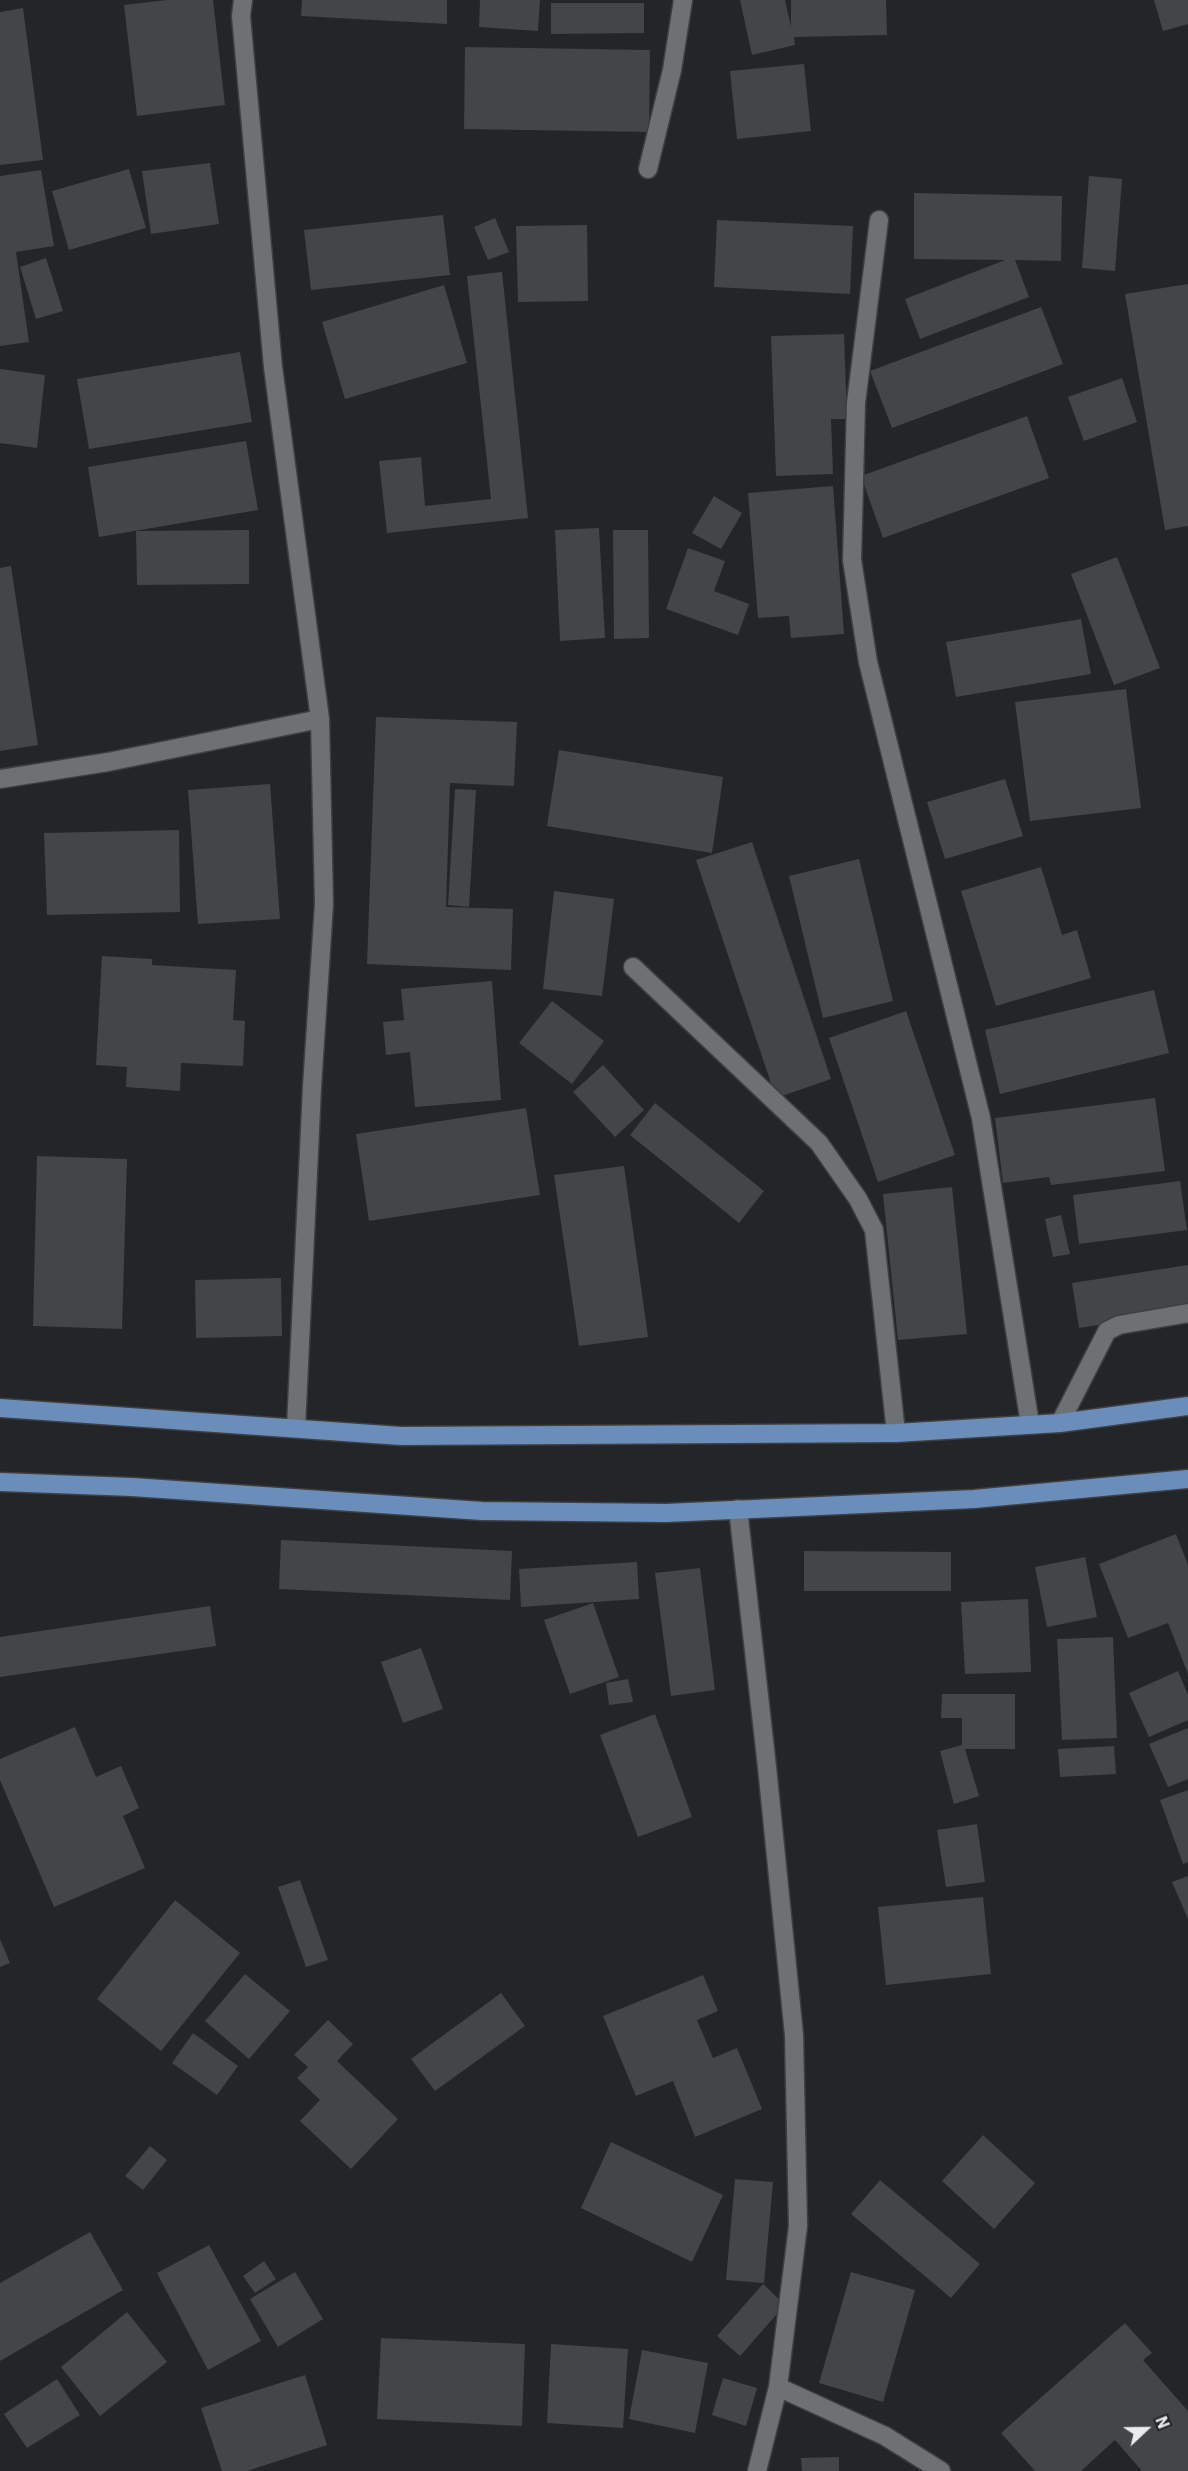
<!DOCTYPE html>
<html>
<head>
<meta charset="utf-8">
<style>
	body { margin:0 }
	#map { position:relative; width:1188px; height:2471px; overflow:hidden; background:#232528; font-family:"IBM Plex Sans",sans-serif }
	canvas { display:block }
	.north { position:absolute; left:1116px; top:2399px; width:60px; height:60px; -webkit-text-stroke:4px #232528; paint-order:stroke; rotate:68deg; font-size:16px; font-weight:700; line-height:24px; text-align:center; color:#eaebed }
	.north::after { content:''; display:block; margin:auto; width:21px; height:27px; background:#eaebed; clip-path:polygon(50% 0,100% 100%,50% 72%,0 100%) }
</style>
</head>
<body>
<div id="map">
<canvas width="1188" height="2471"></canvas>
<div class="north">N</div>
</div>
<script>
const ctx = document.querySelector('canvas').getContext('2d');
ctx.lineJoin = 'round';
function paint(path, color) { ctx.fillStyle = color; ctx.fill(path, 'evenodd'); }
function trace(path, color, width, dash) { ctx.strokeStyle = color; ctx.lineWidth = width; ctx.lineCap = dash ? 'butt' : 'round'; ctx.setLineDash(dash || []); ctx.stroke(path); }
paint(new Path2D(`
	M167 0H213L225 105 137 116 124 5Z
	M302 0H447V24L301 16Z
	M480 0H540L538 31 479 27Z
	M740 0H785L791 27V0H886L887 35 794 37 795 45 752 55Z
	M1154 0H1188V24L1163 31Z
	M551 3H644V33L551 34Z
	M23 8 43 160 0 165V12Z
	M465 47 650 50 649 132 464 129Z
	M804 64 811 131 737 139 730 71Z
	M210 163 219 224 151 234 142 171Z
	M129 169 146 228 69 250 52 191Z
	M41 170 54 246 16 252 29 342 0 346V176Z
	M1089 176 1122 179 1115 271 1082 268Z
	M914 193 1062 196 1061 261 1015 260 1029 297 920 339 905 299 1005 260 914 259Z
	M443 215 450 275 311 290 304 230Z
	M495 218 509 252 488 260 474 227Z
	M717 220 853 226 850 294 714 287Z
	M587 225 588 301 518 302 516 226Z
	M46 258 63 311 36 319 20 267Z
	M502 272 528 518 387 533 379 461 421 457 425 506 491 499 467 276Z
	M1188 284V526L1165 530 1125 294Z
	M444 285 467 363 345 399 322 322Z
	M1041 307 1063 364 892 428 870 371Z
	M844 334 847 419H831L833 474 776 476 771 336Z
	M240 352 252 422 89 449 77 379Z
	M0 369 45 375 37 448 0 443Z
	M1122 378 1137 422 1084 441 1068 397Z
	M1027 416 1049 478 883 538 861 476Z
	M246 441 258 510 99 537 88 467Z
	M833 486 844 634 791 638 789 616 758 618 748 493Z
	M714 496 742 513 721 549 692 533Z
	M599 528 605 638 560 641 555 530Z
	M249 530V584L137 585 136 531Z
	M613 530H648L649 638 614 639Z
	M688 548 725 561 714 591 749 604 738 635 666 609Z
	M1117 557 1160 668 1114 685 1071 574Z
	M11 566 38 745 0 751V568Z
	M1081 619 1091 674 956 697 946 642Z
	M1126 689 1141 808 1030 821 1015 702Z
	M376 717 517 722 514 786 450 783 446 907 513 909 511 970 367 964Z
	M559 750 723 777 712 853 547 826Z
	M1005 779 1023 836 945 859 927 802Z
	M270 784 280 919 198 924 188 790Z
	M455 789 476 790 469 907 448 905Z
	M179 830 180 912 47 915 44 833Z
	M752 842 831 1079 776 1098 696 860Z
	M859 859 893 1001 823 1018 789 876Z
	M1041 867 1062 935 1077 930 1091 978 996 1006 961 891Z
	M554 891 614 899 602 996 543 989Z
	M102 956 152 959V965L236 970 233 1020 245 1021 243 1066 181 1063 180 1091 126 1087 127 1067 96 1065Z
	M492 981 501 1100 415 1107 410 1052 386 1055 383 1022 404 1020 401 989Z
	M1154 990 1169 1053 1000 1094 985 1030Z
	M552 1001 604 1041 572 1084 519 1043Z
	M906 1011 955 1155 878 1182 829 1038Z
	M603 1065 644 1110 615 1137 573 1092Z
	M1155 1098 1165 1171 1051 1185 1049 1177 1003 1183 995 1118Z
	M655 1103 764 1191 739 1223 630 1135Z
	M526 1108 540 1195 369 1221 356 1134Z
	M37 1156 127 1159 122 1329 33 1326Z
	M624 1166 648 1337 579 1346 554 1175Z
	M1180 1181 1187 1230 1079 1244 1073 1195Z
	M952 1187 967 1334 898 1340 883 1194Z
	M1061 1215 1070 1254 1053 1257 1045 1219Z
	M1188 1265V1306L1162 1315 1079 1328 1072 1283Z
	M281 1278 282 1336 196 1338 195 1280Z
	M1176 1534 1188 1565V1674L1168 1623 1128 1638 1099 1564Z
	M281 1540 512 1551 510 1600 279 1589Z
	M804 1551 951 1552V1591H804Z
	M1085 1557 1097 1617 1047 1627 1035 1567Z
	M637 1562 639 1599 521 1607 519 1569Z
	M700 1568 715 1690 671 1696 655 1573Z
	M1028 1599 1031 1672 965 1674 961 1602Z
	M593 1603 619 1677 570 1694 544 1620Z
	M210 1606 216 1646 0 1677V1637Z
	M1113 1637 1117 1738 1062 1740 1057 1639Z
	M421 1648 443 1709 403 1723 381 1662Z
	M1178 1671 1188 1695V1720L1149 1737 1129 1693Z
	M628 1679 633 1702 609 1705 606 1683Z
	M942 1694H1015V1749H965L979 1796 954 1804 940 1751 962 1745V1718H941Z
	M655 1714 692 1817 638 1837 600 1735Z
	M75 1727 96 1777 121 1766 139 1808 123 1816 145 1868 54 1907 0 1780V1759Z
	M1188 1728V1779L1168 1787 1149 1744Z
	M1114 1746 1116 1774 1060 1777 1058 1749Z
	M1188 1790V1862L1183 1864 1160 1800Z
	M977 1824 985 1882 946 1887 937 1830Z
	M1188 1876V1919L1172 1882Z
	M300 1880 328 1960 306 1967 278 1887Z
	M983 1897 991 1974 886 1985 878 1907Z
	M175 1900 240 1953 161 2051 97 1999Z
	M0 1939 10 1963 0 1967Z
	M245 1974 290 2011 249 2059 205 2021Z
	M703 1975 718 2011 697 2020 713 2058 737 2048 762 2109 695 2137 673 2081 636 2096 603 2016Z
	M501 1993 525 2026 435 2091 411 2059Z
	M328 2020 353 2044 337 2061 398 2119 351 2169 300 2121 320 2100 297 2078 308 2067 294 2055Z
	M193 2033 238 2066 217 2095 172 2063Z
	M983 2135 1035 2183 994 2229 942 2181Z
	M611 2142 723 2195 692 2262 581 2208Z
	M150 2146 167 2160 143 2190 125 2176Z
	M735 2179 773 2182 764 2283 726 2280Z
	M880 2180 980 2264 951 2298 851 2214Z
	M90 2232 123 2290 0 2361V2283Z
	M209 2245 261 2341 208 2370 157 2273Z
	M264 2261 276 2279 255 2293 243 2276Z
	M295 2272 323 2319 278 2347 250 2299Z
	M851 2272 915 2290 883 2402 819 2383Z
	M763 2284 785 2305 740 2356 717 2336Z
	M127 2312 167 2362 100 2416 61 2367Z
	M1125 2323 1152 2353 1143 2360 1188 2411V2471H1142L1115 2440 1081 2471H1035L1001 2433Z
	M381 2338 525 2344 522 2426 377 2419Z
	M551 2344 628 2349 623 2428 547 2423Z
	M642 2350 708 2363 695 2433 629 2419Z
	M305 2375 327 2445 247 2471H222L201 2408Z
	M723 2378 757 2388 746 2426 712 2415Z
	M57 2379 80 2415 27 2448 4 2414Z
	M839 2457V2471H802L801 2458Z`), '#434548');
const minor = new Path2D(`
	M243 0 241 16 273 367 320 719 324 904 312 1087 296 1428
	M648 169 672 70 683 0
	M879 220 856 403 852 560 868 662 981 1118 1030 1424
	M0 779 108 762 320 719
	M633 967 819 1143 858 1199 874 1230 896 1433
	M1060 1423 1107 1331 1119 1325 1188 1313
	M738 1509 767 1767 794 2035 798 2226 778 2387 757 2471
	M778 2387 885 2436 941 2471`);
const major = new Path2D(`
	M0 1408 401 1436 896 1433 1060 1423 1188 1406
	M0 1482 132 1487 482 1511 666 1513 974 1499 1188 1479`);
trace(minor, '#3e3f41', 21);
trace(major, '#3e3f41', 21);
trace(minor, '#6e7174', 18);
trace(major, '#6a8dba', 18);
</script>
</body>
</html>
